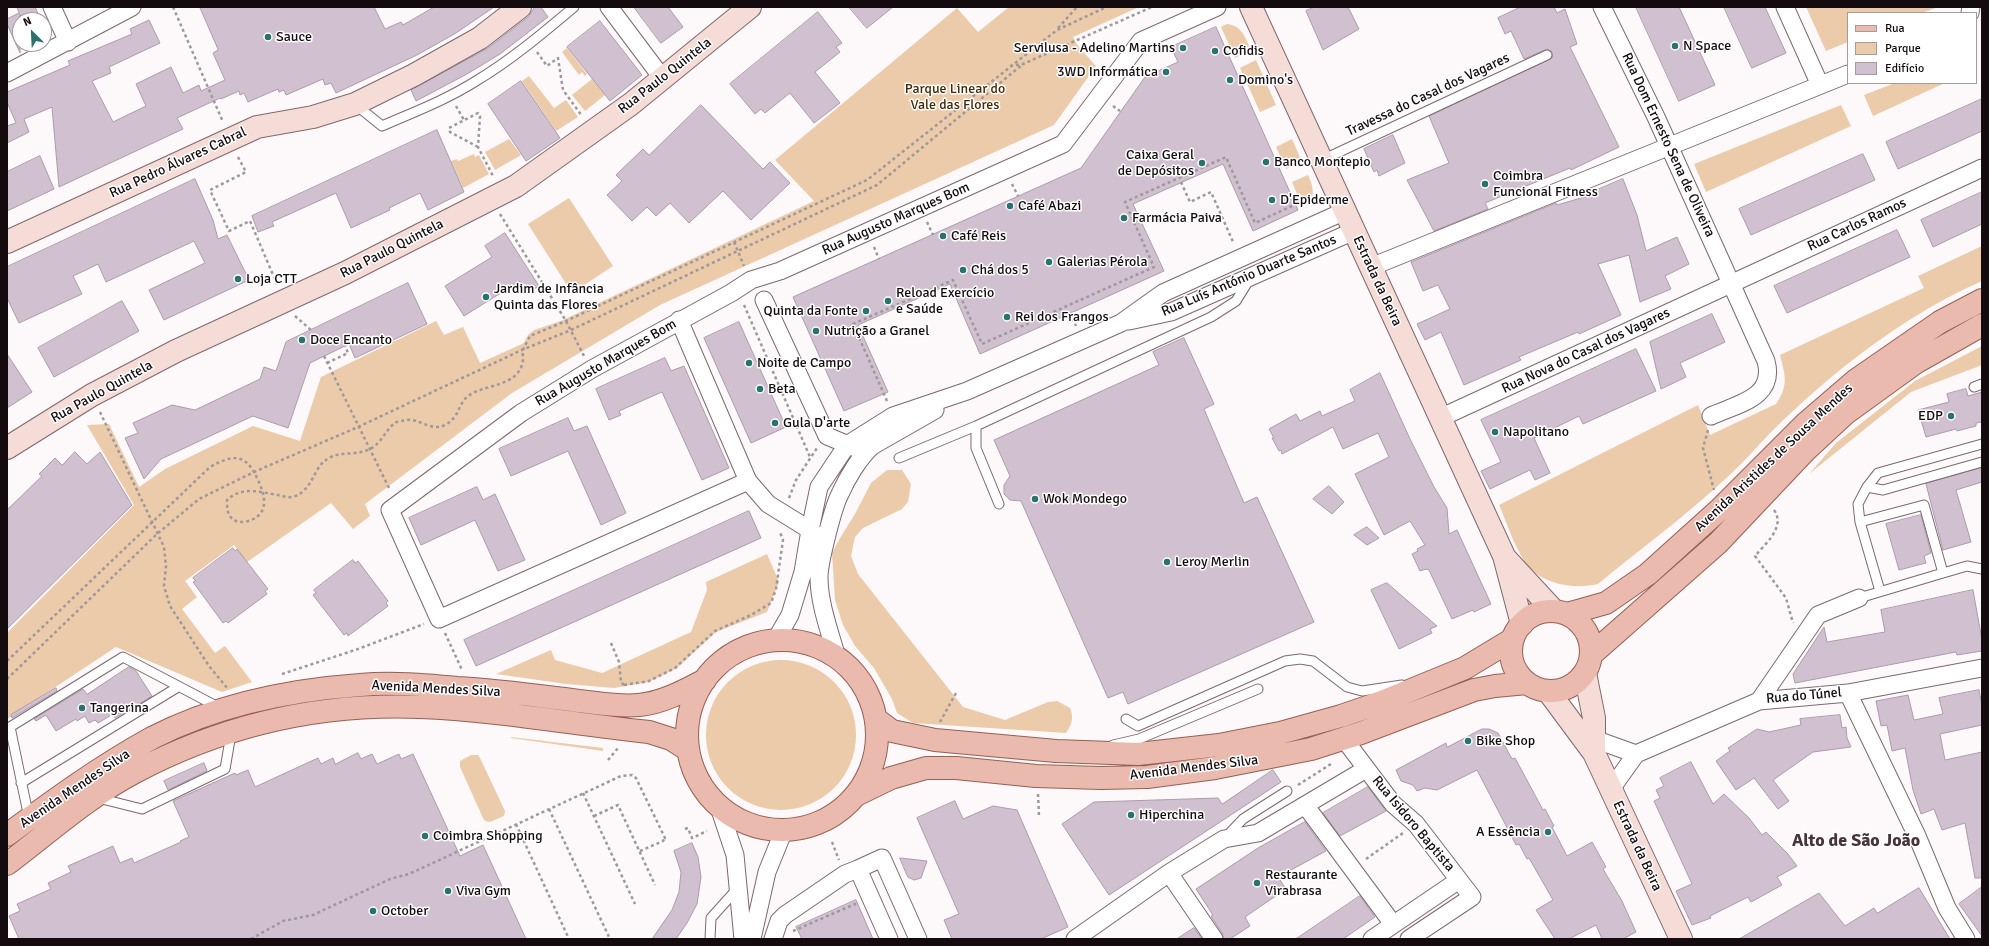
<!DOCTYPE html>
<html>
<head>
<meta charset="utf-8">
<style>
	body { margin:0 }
	#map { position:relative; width:1989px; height:946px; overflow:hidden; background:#fdf8f9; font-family:Signika,sans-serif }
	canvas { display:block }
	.frame { position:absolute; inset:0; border:8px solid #130b0e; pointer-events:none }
	.legend { position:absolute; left:1847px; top:12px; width:130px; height:72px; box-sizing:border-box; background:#fff; border:1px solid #a19d9f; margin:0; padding:5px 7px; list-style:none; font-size:12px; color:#130b0e }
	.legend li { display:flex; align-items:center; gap:8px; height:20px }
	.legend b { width:20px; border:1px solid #a19d9f }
	.north { position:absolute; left:12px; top:12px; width:40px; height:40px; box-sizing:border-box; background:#fff; border:1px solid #a19d9f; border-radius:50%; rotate:336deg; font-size:11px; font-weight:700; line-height:16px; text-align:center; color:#130b0e }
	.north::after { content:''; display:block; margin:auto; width:14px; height:18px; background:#29736f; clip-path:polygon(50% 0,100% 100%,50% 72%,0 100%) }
</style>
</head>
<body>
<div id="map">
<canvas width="1989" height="946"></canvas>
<div class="frame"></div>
<ul class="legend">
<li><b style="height:5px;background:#ebbaae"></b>Rua</li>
<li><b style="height:11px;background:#ebcbaa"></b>Parque</li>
<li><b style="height:11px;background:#d0c0d0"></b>Edifício</li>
</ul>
<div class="north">N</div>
</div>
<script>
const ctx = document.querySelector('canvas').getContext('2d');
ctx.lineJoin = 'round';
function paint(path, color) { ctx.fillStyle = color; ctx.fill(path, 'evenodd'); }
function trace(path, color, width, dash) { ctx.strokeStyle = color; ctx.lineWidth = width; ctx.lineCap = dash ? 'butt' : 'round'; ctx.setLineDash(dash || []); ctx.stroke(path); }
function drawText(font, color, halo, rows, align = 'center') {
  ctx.font = font + ' Signika,sans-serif'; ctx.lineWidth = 3; ctx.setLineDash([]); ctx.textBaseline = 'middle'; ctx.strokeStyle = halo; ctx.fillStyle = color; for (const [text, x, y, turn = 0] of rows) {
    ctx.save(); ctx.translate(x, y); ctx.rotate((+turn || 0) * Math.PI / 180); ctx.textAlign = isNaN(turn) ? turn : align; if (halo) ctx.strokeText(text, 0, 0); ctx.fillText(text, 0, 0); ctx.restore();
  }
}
paint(new Path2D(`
	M1009 7H1139L1073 37 1078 46 1096 66 1054 125 660 305 512 393 365 504 370 516 353 529 331 503 247 562 234 545 185 581 197 597 182 609 215 653 225 646 252 682 222 692 116 647 7 719V633L134 505 87 425 109 424 139 487 165 469 253 426 300 441 321 377 436 321 444 335 463 327 480 363 524 343 528 335 534 330 561 321 814 201 775 160 957 8 978 32Z
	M1806 7H1938L1922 13H1848V42L1826 51Z
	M1227 24C1243 26 1245 38 1251 50L1235 58 1221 27Z
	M567 48 587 74 585 76 582 72 579 75 562 52Z
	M1256 60 1276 105 1260 112 1240 68Z
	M529 76 554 108 566 100 578 117 556 131 522 81Z
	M592 79 605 95 585 111 572 95Z
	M1895 83H1945L1873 116 1864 95Z
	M1841 105 1851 126 1706 192 1694 164Z
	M509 139 521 155 495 170 485 152Z
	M1292 139 1302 162 1286 169 1276 147Z
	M474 154 475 157 479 155 489 174 463 188 451 161 457 159 458 161Z
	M1308 175C1313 186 1318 200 1302 206L1292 182Z
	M569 198 613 266 572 293 528 224Z
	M1982 246V281C1912 312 1849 359 1793 411 1768 433 1747 460 1722 482 1683 518 1639 550 1598 584 1572 590 1538 584 1523 559 1513 543 1507 523 1499 505L1698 405 1710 435 1776 404C1789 385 1785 375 1780 355L1924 288 1918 276Z
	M1982 346V365L1911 392 1809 474 1836 443 1915 381Z
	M887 470H902L911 484 908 502 902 509 863 528 855 537 851 556 858 574 963 707 1005 720 1048 702 1057 701 1070 708C1074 718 1072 724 1066 733L913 723 897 713 892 699 874 668 855 646 843 625 835 600 832 553 840 538 855 514 871 483Z
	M767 554 779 582 767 612 716 632 677 668 649 682 614 688 566 684 496 674 551 650 555 660 602 673 691 632 707 590 706 582Z
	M706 735a75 75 0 1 1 150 0a75 75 0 1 1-150 0Z
	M511 737 603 748V751L511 738Z
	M471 755H478L480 758 505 811 504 816 490 822 485 821 483 818 460 767V761Z`), '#ebcbaa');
const building = new Path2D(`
	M17 7H35L41 20H22L20 14V53L7 24V19L19 13Z
	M200 7H374L385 29 401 22 403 25 434 7H494L456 33 417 55 336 93 331 83 325 85 323 79 286 95 284 90 279 92 278 89 248 102 244 93 240 95 239 91 221 99 220 98 177 118 183 129 59 187 52 107 24 119 29 132 7 143V126L16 123 7 102V92L70 65 68 61 132 34 130 29 149 20 160 43 109 67 111 73 92 81 113 122 146 106 136 84 171 67 183 93 199 85 201 91 225 80 213 53 218 50Z
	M535 7H541L548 17 500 54 467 74 416 101 411 90 488 48 528 17Z
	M634 7H668L683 27 661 43Z
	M849 7H893L867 28Z
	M1315 7H1348L1359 29 1323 50 1306 11Z
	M1521 7H1554L1557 13 1565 9 1577 44 1570 47 1619 147 1571 170 1570 168 1485 203 1488 209 1434 231 1407 180 1449 163 1429 116 1552 58V52L1547 49 1524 59 1511 31 1505 34 1498 18Z
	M1636 7H1679L1715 85 1679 101Z
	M1724 7H1765L1786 53 1752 68Z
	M818 12 842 43 836 47 840 52 815 72 840 103 814 123 790 93 765 113 761 109 755 114 730 84Z
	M600 21 642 75 610 101 567 47Z
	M1216 27 1298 210 1253 231 1223 164 1133 204 1164 271 980 354 950 284 858 325 888 392 844 411 793 297 1081 168 1145 77 1178 62 1171 47Z
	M521 81 560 138 526 161 488 104Z
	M1982 99V131L1898 169 1886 142Z
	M701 105 763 169 770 162 790 183 751 220 723 191 689 223 670 203 656 216 647 207 632 221 607 195 622 181 616 175 643 149 649 155Z
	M437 130 464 192 428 210 420 193 389 208 390 210 351 228 336 193 272 222 274 226 258 232 252 216Z
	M1393 135 1405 163 1379 176 1377 170 1374 172 1364 149Z
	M1863 154 1875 180 1751 235 1739 209Z
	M40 156 54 189 7 211V172Z
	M195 179 213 220 218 239 227 235 249 280 164 320 149 290 205 263 194 241 106 282 98 264 86 270 73 276 82 294 19 323 7 298V267Z
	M1623 179 1637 215 1646 251 1677 237 1689 264 1665 276 1671 289 1640 302 1629 255 1598 264 1621 315 1579 334 1578 332 1519 357 1521 360 1464 385 1441 332 1425 340 1417 324 1450 309 1438 285 1423 291 1411 262 1556 203 1557 205 1591 195 1590 193Z
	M1982 192V224L1933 247 1921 220Z
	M1897 230 1910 257 1787 313 1774 286Z
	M505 233 539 286 527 293 520 281 464 316 445 286 492 257 485 246Z
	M408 283 427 324 355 358 349 344 310 363 288 428 253 416 161 459 144 479 125 438 138 433 133 423 172 405 195 410 260 379 264 367 276 371 286 342Z
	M122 301 139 331 54 377 38 348Z
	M1712 314 1725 342 1680 363 1686 377 1661 389 1650 342Z
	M739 322 786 427 751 443 704 338Z
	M1184 338 1214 404 1204 409 1244 503 1257 497 1314 622 1128 704 1123 692 1108 698 1021 501 1010 500 1004 494V485L1010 476 994 440 1159 365 1153 352Z
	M1636 349 1656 391 1583 424 1579 416 1534 438 1550 473 1535 480 1530 470 1490 489 1481 471 1501 462 1481 420Z
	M7 354 32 392 7 408Z
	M665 358 671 371 684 366 729 468 702 480 662 392 619 411 621 415 609 420 596 389Z
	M1380 373 1410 439 1434 487 1447 508 1449 534 1457 530 1491 604 1474 612 1473 610 1452 619 1429 570 1426 569 1420 571 1412 554 1418 551 1417 549 1425 545 1410 521 1384 535 1355 474 1389 457 1378 433 1343 449 1333 427 1282 454 1281 450 1279 451 1272 438H1274L1269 429 1296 414 1300 421 1320 411 1322 416 1355 401 1350 390Z
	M1966 389 1968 396 1982 392V422L1976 423V426L1957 431 1956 429 1926 437 1918 410 1949 402 1947 394Z
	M568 418 574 431 587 426 626 513 601 525 568 451 511 476 499 449Z
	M75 452 87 464 100 452 132 505 7 629V510L42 476 39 474 55 458 62 465Z
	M1982 468V482L1956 490 1971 542 1943 550 1926 484Z
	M1329 486 1344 502 1332 514 1313 499Z
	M477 487 483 500 495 494 525 560 498 571 475 520 421 545 409 518Z
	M749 511 761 538 476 666 464 640Z
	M1921 515 1931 553 1924 556 1926 563 1899 570 1886 524Z
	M1367 527 1379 538 1367 545 1354 535Z
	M233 548 235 551 237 549 268 589 265 591 267 594 228 623 226 621 223 623 193 582 196 581 193 578Z
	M353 560 355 563 358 561 388 601 386 603 388 606 348 636 347 633 344 635 313 595 316 593 314 590Z
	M1387 583 1437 626 1430 629 1432 633 1399 649 1371 590Z
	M1973 590 1982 640V651L1957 655 1956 652 1795 683 1793 674 1824 627 1827 642 1885 632 1881 610Z
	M129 667 136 671 152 696 115 718 113 714 98 723 95 720 89 723 85 716 77 721 76 719 56 731 46 715 36 721 34 719 83 689 87 694Z
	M56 688 57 691 12 718 11 715Z
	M1979 690 1982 706V725L1940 734 1945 760 1982 752V878H1975L1965 823 1942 830 1934 809 1921 814 1913 790 1905 748 1892 751 1887 725 1881 726 1876 701 1908 695 1914 720 1943 714 1939 698Z
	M1840 715 1842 728 1846 727 1847 738 1851 747 1813 752 1773 780 1789 801 1778 809 1754 778 1736 790 1716 761 1730 751 1728 748 1757 729 1769 732 1801 725 1800 719Z
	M1482 729H1489L1498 733 1512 759 1515 758 1543 810 1545 809 1554 826 1552 827 1567 856 1592 842 1606 867 1603 869 1622 901 1636 932 1623 939H1602L1596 925 1569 939H1555L1536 910 1553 900 1529 858 1527 859 1519 844 1516 845 1477 770 1437 790 1425 788 1417 791 1413 785 1401 781 1396 770 1446 743 1447 747Z
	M358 753 361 759 372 754 377 764 399 754 401 759 413 754 460 856 483 845 526 939H19L9 916 20 911 17 904 51 889 48 883 71 872 68 866 113 846 120 863 132 858 134 863 181 842 180 841 189 837 173 801 235 773 236 775 248 770 255 787 318 758 321 764 333 758 335 764Z
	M1691 762 1713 804 1724 794 1749 818 1762 835 1766 832 1788 854 1797 866 1777 877 1782 885 1751 902 1748 897 1710 916 1711 918 1692 925 1676 891 1692 884 1654 801 1660 798 1656 790 1664 786 1660 778Z
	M204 763 207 771 168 790 164 781Z
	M1273 770 1281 782 1109 895 1062 824 1094 802 1218 798 1222 804Z
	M1368 787 1386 811 1340 836 1323 813Z
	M955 801 963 819 993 806 1017 810 1068 927 1041 939H952L944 920 959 914 917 818Z
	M1305 822 1326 851 1278 877 1286 889 1245 917 1250 926 1230 939H1224L1222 933 1211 916 1213 915 1196 889 1258 848Z
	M692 843 698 857 701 877 697 904 687 923 676 939H652L672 910 679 892 681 872 674 851Z
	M900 858 927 861 921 878 914 880 908 877Z
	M1982 887V936L1959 904Z
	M1919 888 1950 939H1739L1819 893 1845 926 1874 908 1877 913Z
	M1360 896 1375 917 1343 939H1296Z
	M856 900 873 939H802L796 927Z
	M1194 928 1202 939H1177Z`);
paint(building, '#d0c0d0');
trace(building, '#ab9cab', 1);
const lane = new Path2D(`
	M356 105 382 126C414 112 446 100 476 81 511 60 543 33 574 7
	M1322 160 1547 55
	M1974 387 1982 384
	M976 426V448L999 504
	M899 458 976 426 1211 317 1236 301 1249 280
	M1867 487 1883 490 1982 462
	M1943 573 1967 566 1982 569
	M1880 591 1860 522 1858 504 1867 487 1878 473 1982 444
	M1859 598 1943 573 1924 505 1860 522
	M1126 719 1138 726 1285 661 1300 659 1313 661 1347 687 1362 691 1402 685
	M1113 745 1139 739 1258 689
	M21 783 178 687
	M98 798 142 809 225 769 231 734
	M29 818 10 727 123 657 220 708
	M1225 838 1243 819 1287 791
	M710 939 711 918 738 888`);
const street = new Path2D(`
	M52 7 68 42
	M609 7 663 79
	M1602 7 1656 117 1766 361C1776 398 1737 404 1711 416
	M1785 7 1820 85
	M1970 13 1971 7
	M7 73 132 7
	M1371 267 1848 74
	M764 300 827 436 858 449
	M679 320 748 481 768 504 810 530 817 536
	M1129 321 1171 312 1354 231
	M1440 418 1982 168
	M748 481 439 619 390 510 521 413 592 369 731 293 751 280 780 271 1063 144 1141 41 1217 7
	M775 641 790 615 803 572 810 530 819 487 847 445 893 416 967 391 1121 323 1163 293 1345 211
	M837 658C830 632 819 604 819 577 819 563 833 507 840 494 847 478 859 458 872 446L935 410
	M1848 693 1917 836 1947 908 1966 939
	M1759 701 1818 615 1859 598
	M1344 739 1393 804 1416 824 1472 897 1409 939
	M1594 739 1636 754
	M1636 754 1759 701 1848 693 1982 668
	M1611 789 1636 754
	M1305 805 1393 924
	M719 807 735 855 743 939
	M1169 873 1214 939
	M752 939 767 872 784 830
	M773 939 779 921 785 915 845 874 858 869
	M889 939 858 869 882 858 918 939
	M1075 939 1169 873 1224 839 1258 833 1366 769
	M1372 939 1459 880`);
const secondary = new Path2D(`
	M1251 7 1504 556 1522 624
	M7 242 257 127 313 117 355 104 414 75 480 38 520 7
	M7 448 92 395 176 351 345 273 516 186 631 104 750 7
	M1506 559 1554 611
	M1585 673 1594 718V753
	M1548 691 1594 753 1681 939`);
const primary = new Path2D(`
	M1511 651a40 40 0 1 1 80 0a40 40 0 1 1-80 0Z
	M1567 614 1606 603 1648 574 1719 510 1806 423 1856 380 1940 322 1982 300
	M687 735a95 95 0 1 1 190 0a95 95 0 1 1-190 0Z
	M1592 654 1718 543 1805 451 1846 413 1915 363 1982 325
	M876 719 892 731 935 740 1056 751 1138 754 1219 745 1280 733 1341 716 1382 702 1465 668 1513 639
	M856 795 891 778 926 768H956L1036 776 1101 778 1147 777 1215 768 1311 749 1361 733 1474 690 1495 686 1527 683
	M7 835C54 800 101 766 152 738 216 705 290 690 360 685 392 682 425 685 457 688 498 690 539 696 579 701 599 703 619 707 639 705 662 703 684 691 705 680
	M7 864C48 833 89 796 135 772 224 725 320 703 420 707 496 710 573 724 649 732L671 739 688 750`);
trace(lane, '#7e686e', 11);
trace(street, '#7e686e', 19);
trace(secondary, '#7e686e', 24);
trace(primary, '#965f53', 24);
trace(new Path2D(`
	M173 7 223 122
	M1058 28 1077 7
	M537 52 547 66 558 58 563 90 582 116
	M1010 66 1023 64 1152 7
	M456 106 464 120
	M1113 106 1120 111
	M478 147 450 132 449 128 478 113 480 116 478 147 493 176
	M238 157 246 172 210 190 229 231 250 221 277 284
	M1181 182 1190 202 1211 192 1234 244
	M1012 184 1018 196
	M500 214 566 321 584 356
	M927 222 933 235
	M734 242 744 266
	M874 247 879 259
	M744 305 810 457
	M1070 313 1076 326
	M295 316 311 330
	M324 356 390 490
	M327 363 348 353 345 346
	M887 401 853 324 953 280 982 344 1154 267 1125 202 1226 157 1255 223 1296 204
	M100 412 164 547 166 566 164 586 170 606 209 666 228 689
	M1708 430 1703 448 1714 490
	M789 498 796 480 817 448
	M1774 510C1786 527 1765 544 1755 556L1786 598 1793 623
	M445 633 462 670
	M611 643 619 662 621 682 624 685
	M7 661 210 467C232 455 245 452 257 478 264 492 271 512 251 520 247 522 241 523 236 521 227 517 227 509 227 500 242 486 260 492 278 495 283 496 288 498 293 497 315 489 312 467 329 458 341 451 357 456 370 449 382 443 386 429 395 423 397 421 404 421 407 420 419 418 431 432 445 425 460 417 457 406 467 397 482 384 514 388 522 365 524 360 522 354 523 350 525 345 528 340 530 336L566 321 867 180 1057 30 1107 7
	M282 674 358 649 424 624
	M7 679 157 534 199 499 254 472 358 427 524 349 571 330 877 185 1023 64
	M624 685 649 681 675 668 715 631 751 615 771 603 776 589 783 540 780 532
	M940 722 956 693
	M608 760 618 748
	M1298 785 1331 764
	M583 793 635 904
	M1038 794 1039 816
	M549 809 610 939
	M594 816 618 805 655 885
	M516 824 569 939
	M685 829 688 828 692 838 707 831
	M832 842 839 860
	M640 851 663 841 665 838
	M1366 859 1403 833
	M793 931 855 904V906
	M251 939 283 921 313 915 390 879 409 874 621 776 632 775 636 778 665 838 668 837`), '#9e989a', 2.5, [3, 3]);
trace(lane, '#fff', 9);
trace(street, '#fff', 17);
trace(secondary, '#f5dcd6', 22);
trace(primary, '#ebbaae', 22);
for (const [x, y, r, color] of [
	[268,37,4,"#29736f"],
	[1675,46,4,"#29736f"],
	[1183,48,4,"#29736f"],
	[1215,51,4,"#29736f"],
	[1166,72,4,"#29736f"],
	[1230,80,4,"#29736f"],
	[1266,162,4,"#29736f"],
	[1202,163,4,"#29736f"],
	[1485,184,4,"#29736f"],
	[1272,200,4,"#29736f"],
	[1010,206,4,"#29736f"],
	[1124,218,4,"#29736f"],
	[943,236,4,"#29736f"],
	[1049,262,4,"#29736f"],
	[963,270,4,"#29736f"],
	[238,279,4,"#29736f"],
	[486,297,4,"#29736f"],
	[888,301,4,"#29736f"],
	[866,311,4,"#29736f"],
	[1007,317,4,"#29736f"],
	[816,331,4,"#29736f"],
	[302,340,4,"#29736f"],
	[749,363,4,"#29736f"],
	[760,389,4,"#29736f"],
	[1951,416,4,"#29736f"],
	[775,423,4,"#29736f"],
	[1495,432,4,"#29736f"],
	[1035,499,4,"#29736f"],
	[1167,562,4,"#29736f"],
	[82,708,4,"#29736f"],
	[1468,741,4,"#29736f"],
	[1131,815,4,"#29736f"],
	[1548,832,4,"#29736f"],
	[425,836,4,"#29736f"],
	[1257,883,4,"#29736f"],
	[448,891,4,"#29736f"],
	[373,911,4,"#29736f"]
]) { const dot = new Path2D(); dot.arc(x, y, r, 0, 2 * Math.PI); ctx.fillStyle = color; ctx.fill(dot); trace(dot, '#fff', 1.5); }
drawText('14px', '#130b0e', '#fff', [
	["Sauce",276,37],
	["N Space",1683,46],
	["Servilusa - Adelino Martins",1175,48,"right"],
	["Cofidis",1223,51],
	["3WD Informática",1158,72,"right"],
	["Domino's",1238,80],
	["Caixa Geral",1194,155,"right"],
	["de Depósitos",1194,171,"right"],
	["Banco Montepio",1274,162],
	["Coimbra",1493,176],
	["Funcional Fitness",1493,192],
	["D'Epiderme",1280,200],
	["Café Abazi",1018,206],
	["Farmácia Paiva",1132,218],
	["Café Reis",951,236],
	["Galerias Pérola",1057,262],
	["Chá dos 5",971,270],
	["Loja CTT",246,279],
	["Jardim de Infância",494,289],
	["Quinta das Flores",494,305],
	["Reload Exercício",896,293],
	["e Saúde",896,309],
	["Quinta da Fonte",858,311,"right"],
	["Rei dos Frangos",1015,317],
	["Nutrição a Granel",824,331],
	["Doce Encanto",310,340],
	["Noite de Campo",757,363],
	["Beta",768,389],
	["EDP",1943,416,"right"],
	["Gula D'arte",783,423],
	["Napolitano",1503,432],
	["Wok Mondego",1043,499],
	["Leroy Merlin",1175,562],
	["Tangerina",90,708],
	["Bike Shop",1476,741],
	["Hiperchina",1139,815],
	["A Essência",1540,832,"right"],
	["Coimbra Shopping",433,836],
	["Restaurante",1265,875],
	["Virabrasa",1265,891],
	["Viva Gym",456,891],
	["October",381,911]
], 'left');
drawText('14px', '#130b0e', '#fff', [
	["Rua Paulo Quintela",665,76,-38],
	["Travessa do Casal dos Vagares",1428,95,-25],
	["Rua Dom Ernesto Sena de Oliveira",1668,145,65],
	["Rua Pedro Álvares Cabral",178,163,-25],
	["Rua Augusto Marques Bom",896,219,-24],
	["Rua Carlos Ramos",1857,225,-25],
	["Rua Paulo Quintela",392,249,-27],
	["Rua Luís António Duarte Santos",1249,276,-23],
	["Estrada da Beira",1377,281,65],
	["Rua Nova do Casal dos Vagares",1586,351,-25],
	["Rua Augusto Marques Bom",606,363,-30],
	["Rua Paulo Quintela",102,392,-29],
	["Avenida Aristides de Sousa Mendes",1774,458,-43],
	["Avenida Mendes Silva",436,689,3],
	["Rua do Túnel",1804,696,-5],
	["Avenida Mendes Silva",1194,768,-7],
	["Avenida Mendes Silva",75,789,-34],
	["Rua Isidoro Baptista",1413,824,50],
	["Estrada da Beira",1637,846,65]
]);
drawText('14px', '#422704', '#fff', [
	["Parque Linear do",955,89],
	["Vale das Flores",955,105]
]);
drawText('bold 18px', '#48353b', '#fff', [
	["Alto de São João",1856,841]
]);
</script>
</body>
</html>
